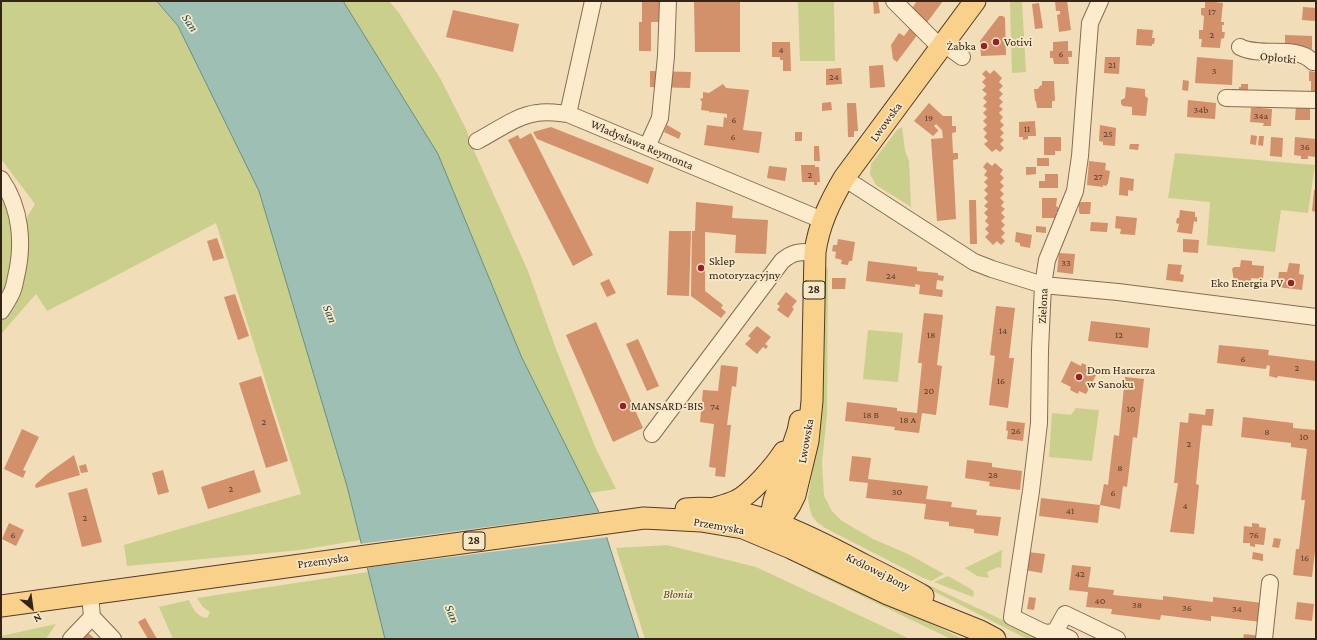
<!DOCTYPE html>
<html>
<head>
<meta charset="utf-8">
<style>
	body { margin:0 }
	#map { position:relative; width:1317px; height:640px; overflow:hidden; background:#f1ddb8; font-family:"Crimson Pro",serif }
	canvas { display:block }
	.frame { position:absolute; inset:0; border:2px solid #352519; pointer-events:none }
	.north { position:absolute; left:12px; top:588px; width:40px; height:40px; -webkit-text-stroke:3px #f8e8c8; paint-order:stroke; rotate:151deg; font-size:11px; font-weight:700; line-height:16px; text-align:center; color:#352519 }
	.north::after { content:''; display:block; margin:auto; width:14px; height:18px; background:#352519; clip-path:polygon(50% 0,100% 100%,50% 72%,0 100%) }
</style>
</head>
<body>
<div id="map">
<canvas width="1317" height="640"></canvas>
<div class="frame"></div>
<div class="north">N</div>
</div>
<script>
const ctx = document.querySelector('canvas').getContext('2d');
ctx.lineJoin = 'round';
function paint(path, color) { ctx.fillStyle = color; ctx.fill(path, 'evenodd'); }
function trace(path, color, width, dash) { ctx.strokeStyle = color; ctx.lineWidth = width; ctx.lineCap = dash ? 'butt' : 'round'; ctx.setLineDash(dash || []); ctx.stroke(path); }
function drawText(font, color, halo, rows, align = 'center') {
  ctx.font = font + ' "Crimson Pro",serif'; ctx.lineWidth = 3.5; ctx.setLineDash([]); ctx.textBaseline = 'middle'; ctx.strokeStyle = halo; ctx.fillStyle = color; for (const [text, x, y, turn = 0] of rows) {
    ctx.save(); ctx.translate(x, y); ctx.rotate((+turn || 0) * Math.PI / 180); ctx.textAlign = isNaN(turn) ? turn : align; if (halo) ctx.strokeText(text, 0, 0); ctx.fillText(text, 0, 0); ctx.restore();
  }
}
paint(new Path2D(`
	M1 1H157L178 26 259 191 347 486 360 540 301 550 127 566 124 545 301 494 216 223 106 281 47 311 36 294 1 334V322L21 292 27 255V217L35 204 1 159Z
	M343 1H389L399 13 440 78 466 129 475 153 528 271 556 349 596 449 616 489 589 493 522 358 438 154Z
	M798 1H834L835 61H800Z
	M1010 1H1022L1026 72 1012 73Z
	M902 127 905 150 909 161 911 207 876 185 870 174 871 164 897 130Z
	M1175 153 1315 165 1308 213 1281 210 1275 252 1207 245 1210 202 1168 198Z
	M1 195 14 224 13 271 1 297Z
	M828 267 827 414 822 463 824 496 832 511 842 521 873 539 908 554 944 574 931 581 919 576 825 528 817 522 812 516 810 510 808 498 816 450 824 272Z
	M868 330 903 333 898 382 863 379Z
	M1076 408 1099 410 1092 461 1049 457 1052 413 1071 415Z
	M827 534 903 573 1043 639H1027L898 573Z
	M667 545 756 567 910 639H645L616 548Z
	M1002 550 1001 568 998 567 987 572 989 578 977 576 965 568Z
	M810 565 963 639H951L808 570Z
	M368 572 385 639H173L159 607 189 600C193 609 197 617 207 618L210 612 203 607 197 598Z
	M948 576 971 589 974 592 973 597 934 582Z
	M56 624 46 639H1V636Z`), '#cbcf8c');
const water = new Path2D(`
	M157 1H343L438 154 522 358 598 510 639 639H385L347 486 259 191 178 26Z`);
paint(water, '#9ec0b4');
trace(water, '#658e82', 1);
paint(new Path2D(`
	M600 512 608 537 365 568 359 544Z`), '#f1ddb8');
paint(new Path2D(`
	M642 1H659V22H651V51H639V22H642Z
	M694 1H740V52H695Z
	M873 1H878L880 13 874 14Z
	M917 1H943L925 25 910 11Z
	M1055 1H1067L1071 30 1059 32 1057 15 1060 14V11H1056Z
	M1205 1 1223 3 1221 22H1224V25H1222V32H1225L1224 38 1221 39 1220 48 1201 47 1202 39H1199V30H1203L1204 16 1201 15V8H1205Z
	M1039 3 1043 28 1035 29 1032 4Z
	M1303 7 1316 8V21L1302 20Z
	M453 10 519 24 513 52 446 37Z
	M999 16H1003L1005 18 1006 55 981 56 980 41Z
	M910 28 918 34 897 62 893 59 891 45 899 33 904 36Z
	M1137 29 1153 30 1152 38H1155L1154 44H1152V46L1136 45Z
	M1285 35 1312 36V49L1285 48Z
	M1068 41V51H1072V57H1068L1069 64H1054L1053 58H1050V51H1053V42Z
	M772 42H790L791 71H783V60H780V57H772Z
	M1105 57H1120L1119 74 1104 73Z
	M1197 57 1233 60 1232 85 1195 83Z
	M883 65 885 87 870 88 869 66Z
	M841 68 842 84 826 85V69Z
	M986 70 990 74 994 70 1002 78 999 82 1003 86 999 90 1003 94 999 98 1003 102 999 106 1003 109 999 113 1003 117 1000 121 1004 125 1000 129 1004 133 1000 137 1004 140 1000 144 1004 148 1000 152 996 149 992 152 984 144 988 141 984 137 987 133 983 129 987 125 983 121 987 117 983 113 987 109 983 106 987 102 983 98 987 94 982 90 986 86 982 82 986 78 982 74Z
	M650 71 691 72 690 88 650 87Z
	M1309 71 1316 72V92L1311 91V81H1309Z
	M1183 80 1189 81 1188 91 1182 90Z
	M1042 81H1054L1055 101H1052V108H1037L1036 101H1035L1034 89H1038L1040 86 1042 85Z
	M723 84 726 88 749 90 743 130 762 132 759 153 704 145 707 125 723 127 724 117 727 118V114L711 112 710 113 709 111 701 110 702 102 700 99 703 98V92L709 93Z
	M1241 84H1248V94H1232V89H1239V87H1241Z
	M1126 87 1145 89V96L1148 98 1146 116 1132 115V107L1123 106 1121 104V100L1125 98Z
	M1188 100 1216 103 1215 119 1187 117Z
	M831 102 832 110 822 111V103Z
	M847 103H856L858 131H854V137H848Z
	M929 103 943 116H952V126H956V132L952 133 953 153H958V159L953 160 956 219 937 221 931 139 943 138 942 130 936 124 934 126 938 130V131L933 136 914 121Z
	M1257 105 1261 106V108L1272 109 1271 126H1263L1264 123 1250 122 1251 108H1257Z
	M1296 105H1310V120H1295Z
	M1035 121 1036 136H1028V139L1023 140V137H1019V122Z
	M667 125 681 133 679 139 664 132Z
	M1100 125 1116 128 1115 146 1103 145V142L1099 141Z
	M551 127 654 168 648 184 537 139 533 132Z
	M795 132H802V141H795Z
	M531 133 593 255 573 266 508 140 518 135 520 139Z
	M1251 135 1257 136 1256 145 1250 144Z
	M1259 136H1264L1263 146 1258 145Z
	M1044 137H1061V151H1055V155H1044Z
	M1271 137 1283 138 1282 157 1270 156Z
	M1295 137 1316 139V157L1308 156V159H1301V156L1294 155Z
	M1130 144H1139L1138 150 1129 149Z
	M814 146H819L820 161H814Z
	M1037 158H1049V166H1037Z
	M1089 161 1106 163 1105 170 1110 171 1108 183 1106 186 1103 185V187L1087 185Z
	M987 162 992 166 995 163 1003 170 1000 174 1004 178 1000 182 1004 186 1000 190 1004 194 1000 198 1004 202 1001 206 1005 209 1001 213 1005 217 1001 221 1005 225 1001 229 1005 233 1001 237 1005 241 1001 245 997 241 993 245 985 237 989 233 985 229 989 225 985 221 988 217 984 213 988 209 984 206 988 202 984 198 988 194 984 190 988 186 984 182 988 178 984 175 987 171 983 167Z
	M801 165H815V167H819L820 182H817V185H814V182H802Z
	M769 166 787 168 785 181 767 178Z
	M1026 167H1036V174L1026 175Z
	M1045 174H1058V188H1039V181H1045Z
	M1120 177 1134 179 1133 191 1128 190V196L1119 195Z
	M1314 190H1316V212L1312 211Z
	M1042 198H1057L1056 206 1058 207V212H1056V218H1042Z
	M969 200H976L977 244H970Z
	M696 202 733 206 732 218 768 220 766 254 735 253 736 235 705 232V291L723 305 721 308 726 312 721 318 691 296 692 231H695Z
	M1081 202H1091L1090 214H1080L1079 212V203Z
	M1180 210 1195 212V217H1197V222L1194 221 1192 234 1177 232 1179 224 1176 223 1177 218H1179Z
	M1116 216 1137 218 1135 235 1120 234 1121 229 1115 228Z
	M1091 222 1108 223 1107 232 1090 231Z
	M1036 226 1046 227V233L1036 232Z
	M669 231H691L689 296 667 295Z
	M1016 232 1032 235 1030 248 1020 246V243L1015 242Z
	M217 238 224 258 213 261 207 241Z
	M838 239 855 242 852 261H849L848 265 841 264 842 260 835 258 836 252 832 251 833 245H837Z
	M1183 239 1199 240 1198 253 1183 252Z
	M1059 253 1075 254 1073 274 1057 272Z
	M1241 260 1252 261V265L1264 266 1263 279 1251 278V282L1234 281 1232 269 1234 267H1240Z
	M868 261 917 267V271L938 273V275L944 276 943 281 937 280 936 289 943 290 942 297 919 294 920 285 915 284V287L866 281Z
	M1289 263 1300 264 1299 274 1304 275 1302 290 1277 287 1279 272H1287Z
	M1168 264 1182 265 1180 274 1184 275 1183 282 1166 280Z
	M832 278H846L845 289H832Z
	M609 279 616 293 607 297 600 283Z
	M786 292 797 301 792 307 794 309 788 318 777 310 780 306 777 304Z
	M235 294 249 336 238 340 224 297Z
	M996 306 1015 308 1009 358H1014L1008 408 989 405 995 356 990 355Z
	M924 313 943 315 937 365 942 366 936 415 922 413 919 433 894 430 895 427 845 421 847 402 897 408V411L917 413 922 363H918Z
	M1091 321 1150 328 1148 348 1088 341Z
	M596 322 643 428 613 442 566 335Z
	M757 326 771 337 765 344 768 346 766 349 763 347 757 354 745 344 751 338 748 336Z
	M638 339 659 386 647 391 626 344Z
	M1219 345 1269 350 1268 355 1316 361V381L1278 376 1277 378 1269 376 1270 366 1267 365 1266 369 1217 363Z
	M1071 361 1081 366 1082 363 1090 367 1089 370 1097 373 1093 381 1097 383 1094 389 1090 387 1086 394 1079 391 1078 394 1070 390 1071 387 1061 382Z
	M721 365 738 367 736 387 732 386 727 425H731L725 477 715 476 716 468 709 467 714 424 700 422 703 390 718 391Z
	M261 376 288 461 266 468 239 383Z
	M1125 377 1144 379 1137 438 1133 437 1127 487 1123 486 1120 509 1100 505 1104 484 1108 485 1114 435 1119 436Z
	M1206 409H1214L1212 426 1202 425 1196 484 1199 485 1194 534 1170 532 1178 483H1174L1180 422 1188 423 1189 413 1205 415Z
	M1243 417 1293 423V428L1316 430V552L1315 551 1312 577 1293 575 1296 549H1299L1305 500H1301L1307 449 1291 447V443L1241 437Z
	M1007 421 1025 423 1023 441 1007 439 1008 431 1006 430Z
	M22 429 39 437 23 470 26 471 23 478 4 469Z
	M74 455 80 475 36 488 35 485 47 474Z
	M852 456 871 458 868 479 928 486 926 499 952 502 951 507 977 510 976 515 1001 517 998 536 974 533V529L949 526V522L924 519 926 504 866 498 868 483 849 481Z
	M967 460 992 463V467L1022 471 1020 490 989 486 990 482 965 478Z
	M86 464 88 472 81 473 79 466Z
	M163 470 169 492 158 495 152 473Z
	M254 470 261 492 208 509 201 487Z
	M87 488 102 542 82 547 68 493Z
	M1041 498 1100 505 1098 523 1039 516Z
	M9 523 24 530 16 546 2 539Z
	M1252 523 1259 524V527L1266 528 1264 545 1255 544V547L1250 546V543H1243L1244 526 1252 527Z
	M1274 538 1281 539 1279 548 1272 547Z
	M1028 552 1045 554 1042 573 1025 570Z
	M1253 552 1263 554V561L1252 559Z
	M1072 565 1091 567 1088 587 1114 590 1113 595 1163 600V596L1213 602V597L1263 603 1261 622 1211 616V621L1161 615 1160 620 1111 614 1112 609 1086 607 1088 592 1069 590Z
	M1029 597 1036 598 1034 610 1027 609Z
	M1297 602 1314 604 1312 621 1295 619Z
	M145 618 157 639H148L138 622Z
	M86 631 95 639H78Z
	M1244 634 1261 636V639H1243Z`), '#d2906b');
const minor = new Path2D(`
	M894 1 941 48
	M944 44 962 57
	M1240 47C1261 58 1297 44 1313 62
	M1226 98 1316 100
	M568 114 593 1
	M477 141C495 132 517 115 537 113 548 111 558 113 568 114L822 220
	M647 147 660 118 666 56 668 1
	M844 178 974 262 992 269 1043 285 1118 292 1316 317
	M1 179C21 208 24 244 16 277 15 282 14 288 12 292 9 299 5 305 1 311
	M652 434 782 261C794 251 800 252 815 252
	M90 594 92 617 113 639
	M1055 632 1065 614 1117 639
	M71 639 92 617
	M1070 639 1055 632 1045 633 1012 617 1031 491 1039 423 1040 350 1043 285 1047 260 1075 191 1080 156 1090 23 1100 1
	M1264 639 1270 583`);
const major = new Path2D(`
	M715 508C722 506 730 504 736 501 751 494 775 466 784 452
	M686 509C748 503 811 537 864 565 884 575 904 585 923 596
	M743 528 758 527 779 519 784 514 790 505 795 495 808 441 812 401 815 252C819 224 830 202 844 178L975 1
	M776 532C770 522 771 512 774 501L798 431 800 421
	M1 606 644 518 701 521 743 528 791 548 888 594 980 631 995 639`);
trace(minor, '#886c52', 18);
trace(major, '#543a28', 23);
trace(minor, '#fcebcc', 16);
trace(major, '#f9d18b', 21);
for (const [x, y, r, color] of [
	[996,42,4,"#9b1e26"],
	[984,46,4,"#9b1e26"],
	[701,268,4,"#9b1e26"],
	[1291,283,4,"#9b1e26"],
	[1079,377,4,"#9b1e26"],
	[623,406,4,"#9b1e26"]
]) { const dot = new Path2D(); dot.arc(x, y, r, 0, 2 * Math.PI); ctx.fillStyle = color; ctx.fill(dot); trace(dot, '#f8e8c8', 1.5); }
drawText('10px', '#5c402e', null, [
	["17",1212,12],
	["2",1212,35],
	["4",781,50],
	["6",1061,54],
	["21",1112,65],
	["3",1214,71],
	["24",834,77],
	["34b",1201,110],
	["34a",1261,116],
	["19",929,118],
	["6",734,120],
	["11",1027,129],
	["25",1108,134],
	["6",733,137],
	["36",1305,147],
	["2",810,175],
	["27",1098,177],
	["33",1066,263],
	["24",891,276],
	["14",1003,331],
	["18",931,335],
	["12",1119,335],
	["6",1243,359],
	["2",1297,368],
	["16",1001,381],
	["20",929,391],
	["74",715,407],
	["10",1131,409],
	["18 B",871,415],
	["18 A",908,420],
	["2",264,422],
	["26",1016,431],
	["8",1267,432],
	["10",1304,437],
	["2",1189,444],
	["8",1120,468],
	["28",993,475],
	["2",231,489],
	["30",897,492],
	["6",1113,493],
	["4",1185,506],
	["41",1070,511],
	["2",85,518],
	["6",13,535],
	["76",1254,535],
	["16",1305,558],
	["42",1080,574],
	["40",1100,601],
	["38",1137,605],
	["36",1187,608],
	["34",1237,609]
]);
for (const [x, y, w] of [
	[814,290,22],
	[474,541,22]
]) { const box = new Path2D(); box.roundRect(x - w / 2, y - 9, w, 18, 3); ctx.fillStyle = '#f8e8c8'; ctx.fill(box); trace(box, '#352519', 1); }
drawText('bold 11px', '#352519', null, [
	["28",814,290],
	["28",474,541]
]);
drawText('12px', '#352519', '#f8e8c8', [
	["Votivi",1004,42],
	["Żabka",976,46,"right"],
	["Sklep",709,261],
	["motoryzacyjny",709,275],
	["Eko Energia PV",1283,283,"right"],
	["Dom Harcerza",1087,370],
	["w Sanoku",1087,384],
	["MANSARD-BIS",631,406]
], 'left');
drawText('12px', '#352519', '#f8e8c8', [
	["Opłotki",1278,58,6],
	["Lwowska",886,122,-54],
	["Władysława Reymonta",642,145,23],
	["Zielona",1043,306,-87],
	["Lwowska",806,441,-80],
	["Przemyska",719,526,10],
	["Przemyska",323,561,-8],
	["Królowej Bony",878,572,27]
]);
drawText('italic 12px', '#49531e', '#f8e8c8', [
	["Błonia",678,594]
]);
drawText('italic 13px', '#275651', '#f8e8c8', [
	["San",190,23,57],
	["San",330,314,68],
	["San",452,614,68]
]);
</script>
</body>
</html>
